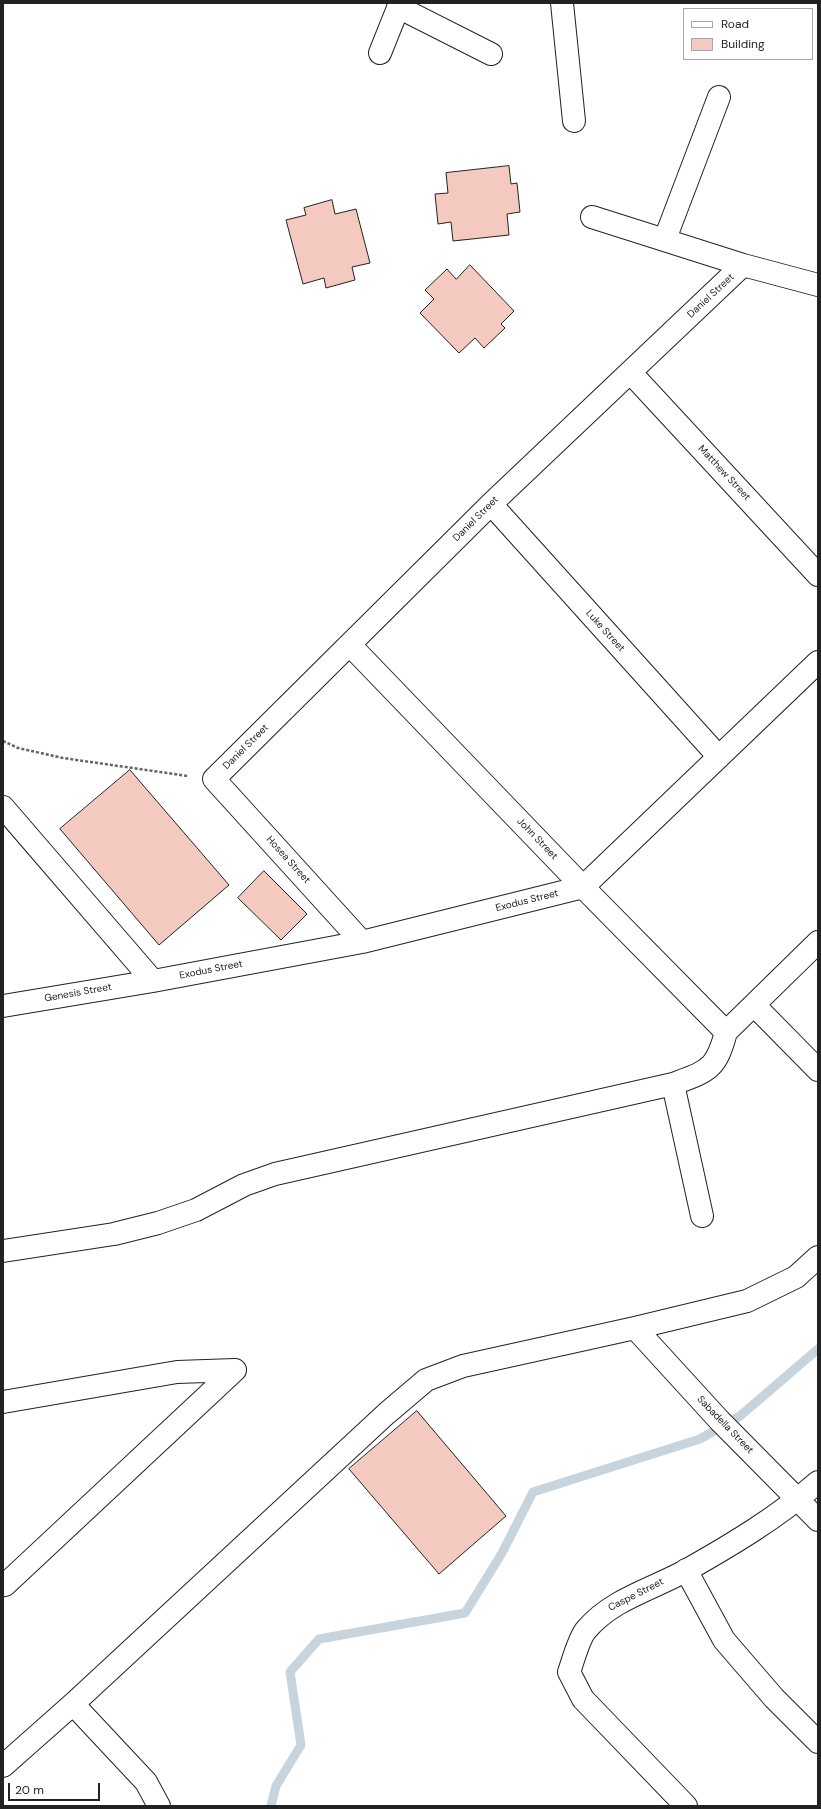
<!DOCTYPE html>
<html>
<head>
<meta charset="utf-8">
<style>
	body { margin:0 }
	#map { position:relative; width:821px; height:1809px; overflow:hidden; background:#fff; font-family:"DM Sans",sans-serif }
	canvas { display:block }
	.frame { position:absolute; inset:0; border:4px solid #222; pointer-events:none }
	.legend { position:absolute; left:683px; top:8px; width:130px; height:52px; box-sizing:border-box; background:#fff; border:1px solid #a7a7a7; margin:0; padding:5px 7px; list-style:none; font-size:12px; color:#222 }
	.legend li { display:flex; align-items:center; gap:8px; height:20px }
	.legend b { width:20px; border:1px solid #a7a7a7 }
	.scale { position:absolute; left:8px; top:1783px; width:92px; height:18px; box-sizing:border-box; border:2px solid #222; border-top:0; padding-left:5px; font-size:12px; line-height:14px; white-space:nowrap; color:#222; -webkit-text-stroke:3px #fff; paint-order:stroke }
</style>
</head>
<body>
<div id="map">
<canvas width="821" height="1809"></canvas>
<div class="frame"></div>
<ul class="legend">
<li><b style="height:5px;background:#fff"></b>Road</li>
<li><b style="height:11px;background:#f3c9c0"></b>Building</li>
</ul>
<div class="scale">20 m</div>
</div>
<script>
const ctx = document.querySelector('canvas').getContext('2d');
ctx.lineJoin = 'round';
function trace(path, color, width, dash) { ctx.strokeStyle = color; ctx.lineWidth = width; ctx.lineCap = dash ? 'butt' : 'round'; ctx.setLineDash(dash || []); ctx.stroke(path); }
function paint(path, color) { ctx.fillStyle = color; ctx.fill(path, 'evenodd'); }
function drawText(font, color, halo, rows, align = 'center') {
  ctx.font = font + ' "DM Sans",sans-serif'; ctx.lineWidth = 3; ctx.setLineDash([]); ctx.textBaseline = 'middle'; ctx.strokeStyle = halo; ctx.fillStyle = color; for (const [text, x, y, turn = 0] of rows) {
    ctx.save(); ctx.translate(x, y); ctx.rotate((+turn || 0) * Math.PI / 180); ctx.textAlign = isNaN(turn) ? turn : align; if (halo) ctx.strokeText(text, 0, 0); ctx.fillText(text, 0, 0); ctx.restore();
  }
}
trace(new Path2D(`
	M271 1806 276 1786 301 1745 290 1672 319 1639 465 1613 502 1553 533 1492 700 1439 740 1416 818 1349`), '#c7d3dd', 9);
const building = new Path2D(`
	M509 166 511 184 517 183 520 212 507 214 509 235 453 241 451 222 438 224 435 194 448 193 446 173Z
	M332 200 335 214 356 209 370 263 352 267 355 280 326 288 324 278 303 284 286 220 306 215 304 208Z
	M470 265 514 311 501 324 505 328 484 348 475 338 459 353 420 313 434 299 425 290 447 269 456 279Z
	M130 770 229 885 159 945 60 829Z
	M264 871 307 914 281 940 238 898Z
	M417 1411 506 1516 439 1574 349 1469Z`);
paint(building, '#f3c9c0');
trace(building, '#222', 1);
const minor = new Path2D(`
	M562 3 574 121
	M398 7 491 54
	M380 53 400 3
	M592 217 743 265 818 285
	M665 239 719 97
	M630 372 818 575
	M491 504 719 757
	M350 645 583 887 726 1032
	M3 807 153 981
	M362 942 214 779 491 504 743 265
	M754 1005 818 1070
	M3 1006 153 981 362 942 583 887 818 662
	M673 1084 702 1216
	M3 1251 114 1234 158 1223 196 1210 244 1185 275 1174 673 1084C708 1071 716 1070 726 1032L818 942
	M635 1328 720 1421 818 1520
	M3 1402 177 1372 235 1370
	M686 1570 724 1640 774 1698 818 1742
	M3 1584 5 1585 235 1370
	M73 1704 146 1782 159 1806
	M3 1766 73 1704 386 1414 426 1380 463 1366 635 1328 747 1301 796 1277 818 1257
	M686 1806 583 1699 569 1672C573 1661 579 1638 586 1630 612 1599 653 1589 687 1570 733 1544 778 1517 818 1482`);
trace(minor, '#222', 24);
trace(new Path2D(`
	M3 741 18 748 63 758 188 776`), '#646464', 2.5, [3, 2]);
trace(minor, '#fff', 22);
drawText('10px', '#222', '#fff', [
	["Daniel Street",711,296,-43],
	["Matthew Street",724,473,47],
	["Daniel Street",476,519,-45],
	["Luke Street",605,631,48],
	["Daniel Street",246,747,-45],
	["John Street",537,839,46],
	["Hosea Street",288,860,48],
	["Exodus Street",527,901,-14],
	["Exodus Street",211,970,-11],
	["Genesis Street",78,993,-10],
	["Sabadella Street",725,1425,46],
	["Caspe Street",636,1595,-27]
]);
</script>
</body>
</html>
